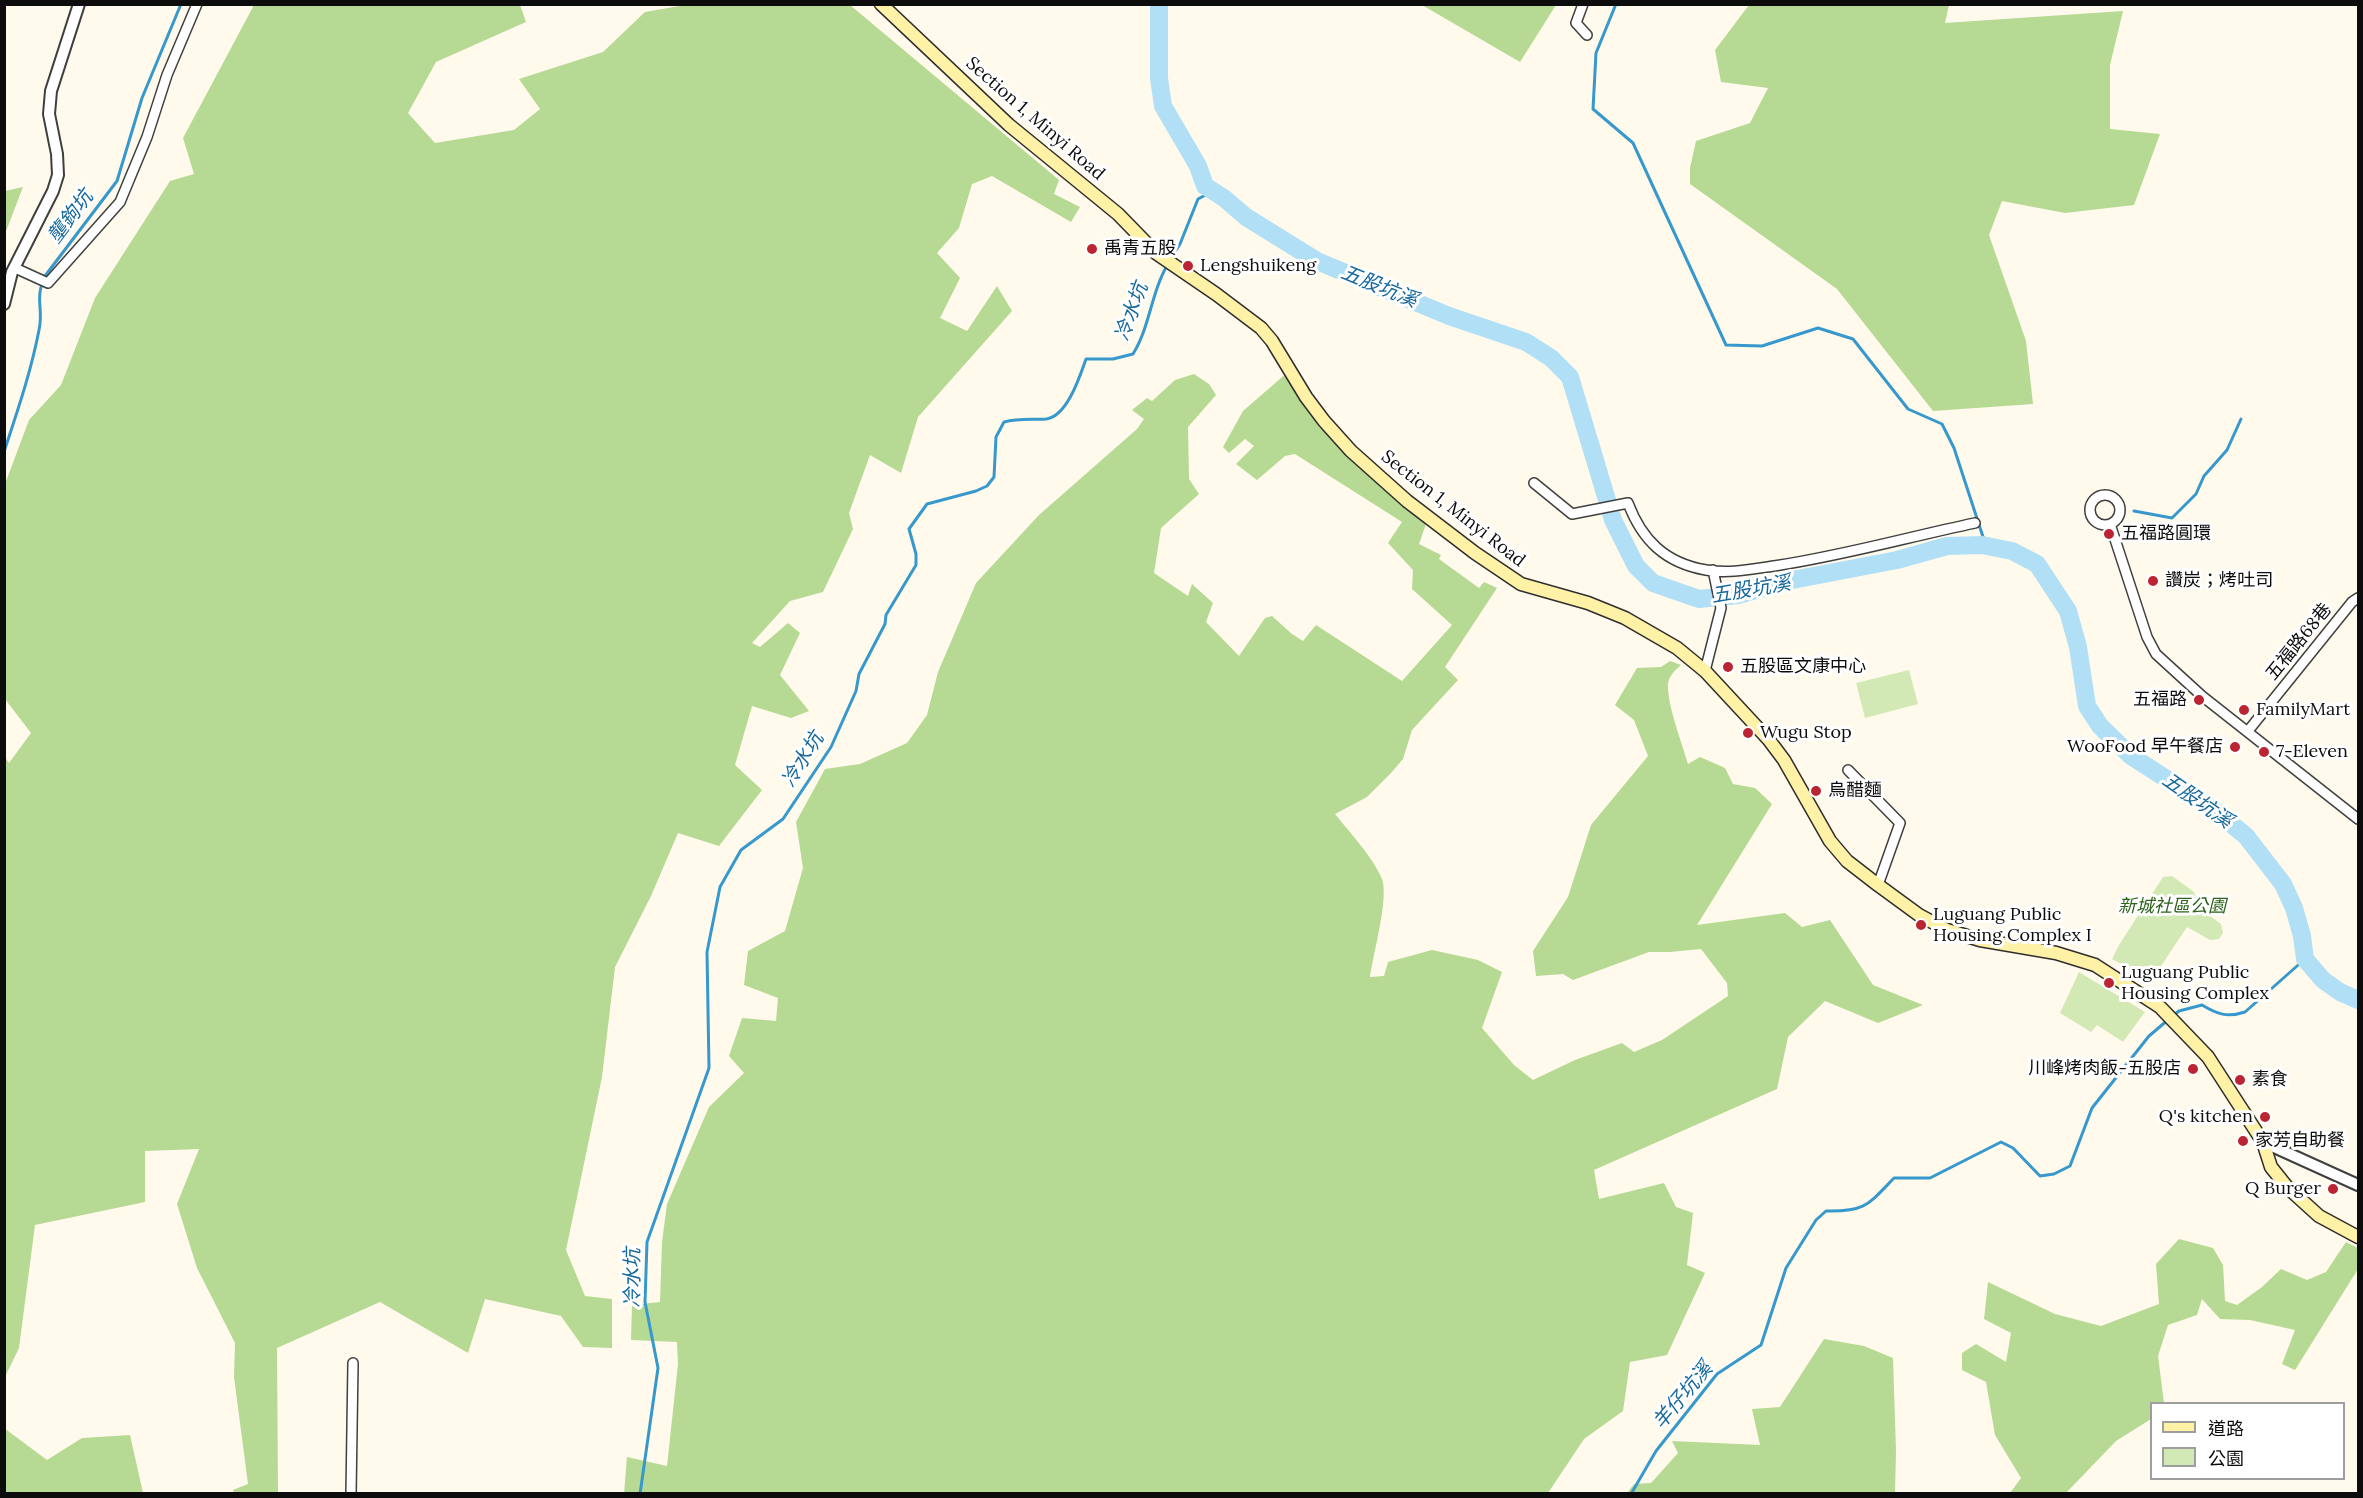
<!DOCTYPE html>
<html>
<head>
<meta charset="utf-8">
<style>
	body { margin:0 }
	#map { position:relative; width:2363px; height:1498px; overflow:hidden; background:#fffaeb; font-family:Lora,"Noto Sans TC",serif }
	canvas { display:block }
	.frame { position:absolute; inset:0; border:6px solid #0c0c0c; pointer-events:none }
	.legend { position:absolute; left:2150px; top:1402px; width:195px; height:78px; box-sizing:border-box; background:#fff; border:2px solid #9e9e9e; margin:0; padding:8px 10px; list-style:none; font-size:18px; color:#0c0c0c }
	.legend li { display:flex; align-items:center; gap:12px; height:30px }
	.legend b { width:30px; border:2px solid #9e9e9e }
</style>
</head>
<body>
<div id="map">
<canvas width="2363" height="1498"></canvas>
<div class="frame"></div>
<ul class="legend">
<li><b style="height:8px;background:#fff1a6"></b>道路</li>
<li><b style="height:16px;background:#d2e9b5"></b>公園</li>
</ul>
</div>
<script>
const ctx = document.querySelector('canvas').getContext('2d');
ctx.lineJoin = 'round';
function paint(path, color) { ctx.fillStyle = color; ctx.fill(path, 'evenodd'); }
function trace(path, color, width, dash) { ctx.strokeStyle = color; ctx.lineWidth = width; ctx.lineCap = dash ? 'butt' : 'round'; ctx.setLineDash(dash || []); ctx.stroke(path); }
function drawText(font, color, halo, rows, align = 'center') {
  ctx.font = font + ' Lora,"Noto Sans TC",serif'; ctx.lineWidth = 6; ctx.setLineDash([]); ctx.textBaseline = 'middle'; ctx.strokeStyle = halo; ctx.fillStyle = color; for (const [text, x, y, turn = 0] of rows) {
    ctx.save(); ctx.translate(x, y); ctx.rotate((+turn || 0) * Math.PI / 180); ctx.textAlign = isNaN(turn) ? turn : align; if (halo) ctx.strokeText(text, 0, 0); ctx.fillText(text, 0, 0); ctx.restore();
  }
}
paint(new Path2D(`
	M1909 670 1918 704 1865 718 1856 683Z
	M2172 876 2194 892 2199 908 2221 924 2223 933 2219 939 2210 940 2187 927 2151 981 2112 959 2119 945 2163 877Z
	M2079 972 2145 1012 2123 1042 2097 1025 2091 1032 2060 1013Z`), '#d2e9b5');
paint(new Path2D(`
	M685 5H850L1059 180 1054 194 1080 207 1071 222 992 176 972 184 959 228 937 253 960 278 940 318 967 331 997 286 1012 311 918 417 901 473 870 455 849 513 853 529 823 592 790 601 752 643 760 647 788 623 800 633 780 675 809 711 791 718 752 706 735 765 762 790 719 846 678 833 651 896 615 967 602 1077 566 1250 585 1296 612 1299V1348L583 1347 561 1316 485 1299 468 1353 380 1302 277 1348 278 1493H234L233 1490 248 1484 234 1377 235 1343 197 1268 177 1204 199 1149 145 1151V1202L35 1225 19 1348 5 1377 4 756 9 763 31 733 5 699V484L29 420 61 385 95 298 170 181 194 174 183 138 254 5H520L526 22 436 62 408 113 435 143 514 130 540 109 519 79 603 52 645 12Z
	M1422 5H1556L1520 62Z
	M1749 5H1949L1945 23 2123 11 2110 65V129L2160 134 2134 205 2065 213 2002 201 1989 235 2026 341 2033 404 1933 411 1837 289 1690 184V168L1696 141 1750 123 1768 88 1721 82 1715 50Z
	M23 187 5 234V191Z
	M1288 372 1318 426 1426 524 1419 544 1441 555 1439 559 1479 588 1484 582 1497 588 1445 667 1458 680 1412 730 1403 759 1391 773 1367 797 1335 814C1350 833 1373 857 1382 879 1389 898 1373 954 1370 977L1384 976 1388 962 1432 950 1478 960 1502 972 1482 1028 1514 1065 1533 1080 1575 1060 1622 1043 1634 1052 1662 1040 1728 996 1727 983 1701 949 1670 952H1649L1573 980 1563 974 1536 976 1533 951 1568 897 1591 825 1648 756 1634 720 1615 705 1637 668 1661 667 1670 661 1681 665C1675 670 1669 676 1668 684 1667 705 1682 743 1688 764L1700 757 1725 768 1733 784 1755 788 1772 804 1697 925 1785 913 1802 927 1830 920 1873 985 1923 1005 1878 1023 1825 1001 1788 1037 1777 1089 1594 1170 1599 1199 1664 1183 1676 1207 1693 1213 1687 1265 1705 1273 1667 1355 1630 1362 1623 1411 1584 1439 1548 1493 624 1494 627 1457 667 1466 678 1364 677 1342 631 1340 632 1305 660 1302 662 1242 667 1204 709 1107 744 1073 729 1056 742 1018 776 1021 778 998 744 985 748 951 785 931 803 868 796 822 825 769 860 764 907 743 927 715 938 672 976 583 1039 515 1137 429 1144 419 1132 410 1147 398 1152 401 1175 380 1194 374 1209 384 1216 395 1188 427 1189 479 1199 494 1161 528 1154 573 1188 596 1192 584 1213 603 1206 622 1239 656 1265 618 1272 616 1292 634 1303 641 1316 625 1402 681 1452 625 1412 589 1413 570 1388 543 1402 522 1295 454 1285 456 1257 480 1236 464 1254 446 1245 439 1229 453 1223 447 1243 411Z
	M2179 1239 2213 1248 2223 1265 2225 1301 2237 1305 2262 1287 2281 1269 2307 1280 2326 1272 2346 1242 2358 1248V1269L2295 1370 2282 1364 2295 1330 2250 1320 2220 1319 2202 1299 2197 1315 2168 1325 2158 1356 2164 1403 2152 1404 2151 1419 2116 1441 2066 1493H2010L2021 1478 1995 1435 1986 1382 1962 1370V1353L1976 1344 2006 1362 2011 1333 1984 1319 1988 1282 2055 1314 2101 1326 2159 1304 2156 1264Z
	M1824 1339 1864 1346 1893 1358 1896 1451 1895 1493H1627L1634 1484 1651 1483 1678 1453 1672 1441 1760 1445 1752 1409 1780 1407Z
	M4 1428 47 1460 82 1438 130 1435 143 1493H5Z`), '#b6d994');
trace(new Path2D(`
	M1616 4 1596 53 1593 109 1633 143 1726 345 1762 346 1818 328 1853 339 1908 409 1942 424 1954 448 1986 546
	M1171 258 1180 244 1198 199 1213 191
	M4 452C17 412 31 372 39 330 44 308 34 300 45 276L117 181 142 98 181 4
	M2134 511 2172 518 2196 494 2204 476 2227 450 2241 419
	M2174 1015 2179 1011 2202 1005C2217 1014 2227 1018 2245 1012L2305 959
	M640 1494 658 1368 645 1302 647 1242 709 1068 707 952 720 887 741 850 783 819 831 747 856 691 859 674 885 624 886 615 916 565V554L909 529 927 504 976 491 987 486 994 477 996 437 1004 422C1019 418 1031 420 1046 419 1067 417 1080 376 1086 359H1113L1133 354C1150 327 1151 292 1168 264
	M1631 1494 1656 1451 1717 1374 1761 1345 1786 1268 1816 1220 1826 1211C1865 1212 1868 1205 1894 1178H1930L2001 1142 2013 1148 2040 1176 2054 1174 2070 1166 2092 1108 2149 1036 2169 1019`), '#3798cd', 3);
trace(new Path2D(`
	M1159 4V78L1163 106 1198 166 1205 186 1224 198 1246 217 1317 261 1449 316 1526 342 1551 358 1570 377 1613 520 1636 566 1653 583 1699 599 1738 595 1787 581 1897 560 1947 546 1982 545 2012 551 2037 564 2068 611 2078 647 2087 706 2100 726 2131 756 2213 809 2246 836 2283 884 2294 908 2302 936 2305 959 2323 980 2340 992 2358 1000`), '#b0dff6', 18);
const minor = new Path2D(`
	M1583 4 1576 23 1587 35
	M15 268 48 283 120 202 147 137 167 75 197 4
	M1534 483 1572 514 1628 503C1642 540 1665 563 1706 570 1729 574 1752 569 1774 566 1842 556 1908 537 1975 523
	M2090 510a15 15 0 1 1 30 0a15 15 0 1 1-30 0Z
	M2110 524 2147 637 2156 654 2202 696 2358 819
	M1705 671 1721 608 1713 570
	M2248 731 2352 602 2358 598
	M1848 770 1900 823 1878 885
	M351 1494 353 1363`);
const tertiary = new Path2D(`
	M4 304 12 272 53 191 58 175 57 154 49 114 51 91 79 4
	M2263 1142 2358 1185`);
const secondary = new Path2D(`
	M881 4 1009 125 1118 214 1156 253 1216 294 1261 328 1272 341 1306 397 1324 421 1351 451 1407 501 1475 553 1521 584 1588 603 1625 618 1677 648 1705 671 1769 740 1784 760 1830 841 1847 861 1878 885 1919 915 1947 930 1980 940 2056 953 2095 965 2160 1007 2208 1057 2263 1142 2271 1167 2287 1187 2319 1216 2358 1237`);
trace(minor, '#3f3f3f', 12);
trace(tertiary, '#3f3f3f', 14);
trace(secondary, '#2e2e2e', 15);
trace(minor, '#fff', 9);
trace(tertiary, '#fff', 10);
trace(secondary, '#fff1a6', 12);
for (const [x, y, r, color] of [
	[1092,249,6,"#bb2432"],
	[1188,266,6,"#bb2432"],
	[2109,534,6,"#bb2432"],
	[2153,581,6,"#bb2432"],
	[1728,667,6,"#bb2432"],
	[2199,700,6,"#bb2432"],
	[2244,710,6,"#bb2432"],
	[1748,733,6,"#bb2432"],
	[2235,747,6,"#bb2432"],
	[2264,752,6,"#bb2432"],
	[1816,791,6,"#bb2432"],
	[1921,925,6,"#bb2432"],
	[2109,983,6,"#bb2432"],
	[2193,1069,6,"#bb2432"],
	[2240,1080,6,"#bb2432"],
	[2265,1117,6,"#bb2432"],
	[2243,1141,6,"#bb2432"],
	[2333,1189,6,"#bb2432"]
]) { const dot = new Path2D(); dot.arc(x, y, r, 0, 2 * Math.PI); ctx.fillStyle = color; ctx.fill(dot); trace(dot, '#fff', 2); }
drawText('18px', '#0c0c0c', '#fff', [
	["Section 1, Minyi Road",1035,119,41],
	["Section 1, Minyi Road",1453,509,38],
	["五福路68巷",2299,642,-51]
]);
drawText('18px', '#0c0c0c', '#fff', [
	["禹青五股",1104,249],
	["Lengshuikeng",1200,266],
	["五福路圓環",2121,534],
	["讚炭；烤吐司",2165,581],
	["五股區文康中心",1740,667],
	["五福路",2187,700,"right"],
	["FamilyMart",2256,710],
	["Wugu Stop",1760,733],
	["WooFood 早午餐店",2223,747,"right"],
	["7-Eleven",2276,752],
	["烏醋麵",1828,791],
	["Luguang Public",1933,915],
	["Housing Complex I",1933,936],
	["Luguang Public",2121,973],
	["Housing Complex",2121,994],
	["川峰烤肉飯-五股店",2181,1069,"right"],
	["素食",2252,1080],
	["Q's kitchen",2253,1117,"right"],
	["家芳自助餐",2255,1141],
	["Q Burger",2321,1189,"right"]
], 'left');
drawText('italic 18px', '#2e631d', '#fff', [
	["新城社區公園",2172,907]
]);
drawText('italic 20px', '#16689d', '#fff', [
	["壟鉤坑",71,217,-53],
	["五股坑溪",1379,287,22],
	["冷水坑",1132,312,-70],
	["五股坑溪",1751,590,-10],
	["冷水坑",803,760,-58],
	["五股坑溪",2197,801,35],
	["冷水坑",633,1278,-90],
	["羊仔坑溪",1683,1396,-50]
]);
</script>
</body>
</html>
